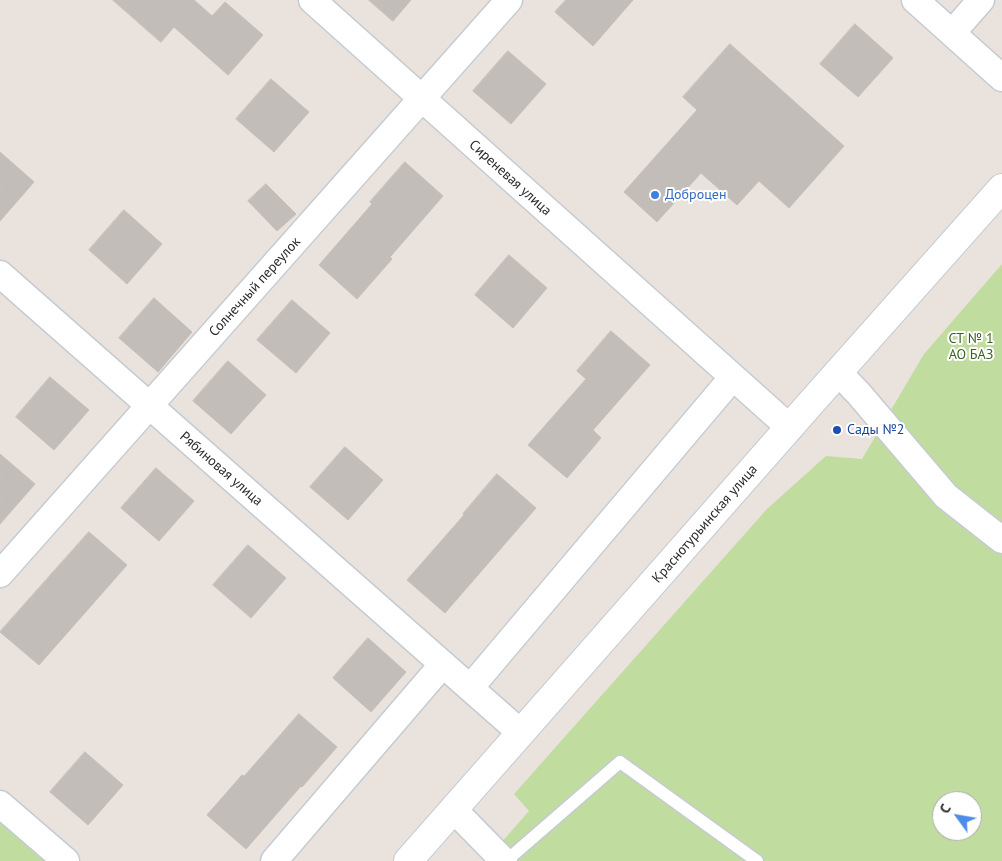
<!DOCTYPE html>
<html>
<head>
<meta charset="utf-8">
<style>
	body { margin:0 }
	#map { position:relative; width:1002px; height:861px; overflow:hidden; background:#eae2dd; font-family:"PT Sans",sans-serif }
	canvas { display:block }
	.north { position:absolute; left:932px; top:791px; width:50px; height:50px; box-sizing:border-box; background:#fff; border:1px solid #aaa; border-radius:50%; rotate:302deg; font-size:14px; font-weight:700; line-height:20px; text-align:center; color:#2a2a2a }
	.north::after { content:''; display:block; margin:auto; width:18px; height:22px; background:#4d8ce8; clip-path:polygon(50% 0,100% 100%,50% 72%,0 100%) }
</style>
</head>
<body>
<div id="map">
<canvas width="1002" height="861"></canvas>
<div class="north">С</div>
</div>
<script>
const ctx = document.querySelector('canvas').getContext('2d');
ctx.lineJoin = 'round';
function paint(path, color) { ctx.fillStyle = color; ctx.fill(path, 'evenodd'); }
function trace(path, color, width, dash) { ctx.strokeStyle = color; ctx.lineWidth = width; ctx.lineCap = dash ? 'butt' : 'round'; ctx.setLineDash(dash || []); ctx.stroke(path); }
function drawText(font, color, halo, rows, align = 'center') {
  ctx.font = font + ' "PT Sans",sans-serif'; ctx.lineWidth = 4; ctx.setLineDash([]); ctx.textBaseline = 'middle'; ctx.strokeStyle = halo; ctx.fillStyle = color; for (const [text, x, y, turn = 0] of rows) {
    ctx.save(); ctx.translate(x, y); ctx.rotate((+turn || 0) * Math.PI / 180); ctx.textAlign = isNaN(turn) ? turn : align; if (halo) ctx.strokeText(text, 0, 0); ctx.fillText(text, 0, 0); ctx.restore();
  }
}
paint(new Path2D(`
	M1002 264V861H485L529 811 514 794 767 509 826 456 862 459 924 354ZM942 801H972V831H942Z
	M0 821 46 861H0Z`), '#c1dc9f');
const building = new Path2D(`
	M113 0H194L212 16 225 2 263 35 228 75 174 27 161 42Z
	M369 0H411L393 21Z
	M566 0H633L593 46 555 12Z
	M855 24 893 58 858 97 820 64Z
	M730 44 844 146 789 208 759 181 737 205 701 173 657 222 624 192 697 110 683 97Z
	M508 51 546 84 511 124 473 91Z
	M271 79 309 112 274 152 236 119Z
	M0 152 34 182 0 221Z
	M405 162 443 196 390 257 392 259 357 299 319 265 372 204 370 202Z
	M266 184 296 214 277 231 248 201Z
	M124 210 162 244 127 284 89 250Z
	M509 255 547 288 513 328 475 295Z
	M154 298 192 332 158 372 119 338Z
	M292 300 330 333 296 373 257 340Z
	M611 331 650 365 593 430 601 438 567 478 528 445 586 379 577 371Z
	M228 361 266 395 231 434 193 401Z
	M50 377 89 410 54 450 16 417Z
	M345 447 383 480 348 520 310 487Z
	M0 454 35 484 0 524Z
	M156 468 194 501 159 541 121 508Z
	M497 474 536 508 445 613 407 580 464 515 463 514Z
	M89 532 127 565 39 665 0 632Z
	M248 545 286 578 251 618 213 585Z
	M368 638 406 672 371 712 333 678Z
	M299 714 337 747 302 787 301 786 246 849 207 815 242 775 244 776Z
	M85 752 123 785 88 825 50 792Z`);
paint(building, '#c3bdb9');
trace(building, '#c6bdb7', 1);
const service = new Path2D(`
	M506 861 620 762 757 861`);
const minor = new Path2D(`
	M312 0 790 428
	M915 0 1002 78
	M952 33 981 0
	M0 274 521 733
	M839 373 859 394 946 496 1002 540
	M0 574 509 0
	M470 688 733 377
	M0 804 66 861
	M453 809 504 861
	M274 861 443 664`);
const secondary = new Path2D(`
	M408 861 810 404 1002 188`);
trace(service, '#c5cbd2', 15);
trace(minor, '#c5cbd2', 29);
trace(secondary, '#c5cbd2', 30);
trace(service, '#fff', 12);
trace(minor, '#fff', 26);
trace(secondary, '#fff', 28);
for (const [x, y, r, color] of [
	[655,195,5,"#3f7fe0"],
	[837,430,5,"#1a4fb4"]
]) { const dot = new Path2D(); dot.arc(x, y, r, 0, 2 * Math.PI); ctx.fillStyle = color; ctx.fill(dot); trace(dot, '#fff', 2); }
drawText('14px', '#2a2a2a', '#fff', [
	["Сиреневая улица",510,178,42],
	["Солнечный переулок",255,287,-48],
	["Рябиновая улица",221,469,41],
	["Краснотурьинская улица",705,524,-49]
]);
drawText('14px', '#366cbe', '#fff', [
	["Доброцен",665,195]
], 'left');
drawText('14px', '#3c6021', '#fff', [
	["СТ № 1",971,339],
	["АО БАЗ",971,355]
]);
drawText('14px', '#164399', '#fff', [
	["Сады №2",847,430]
], 'left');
</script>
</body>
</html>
